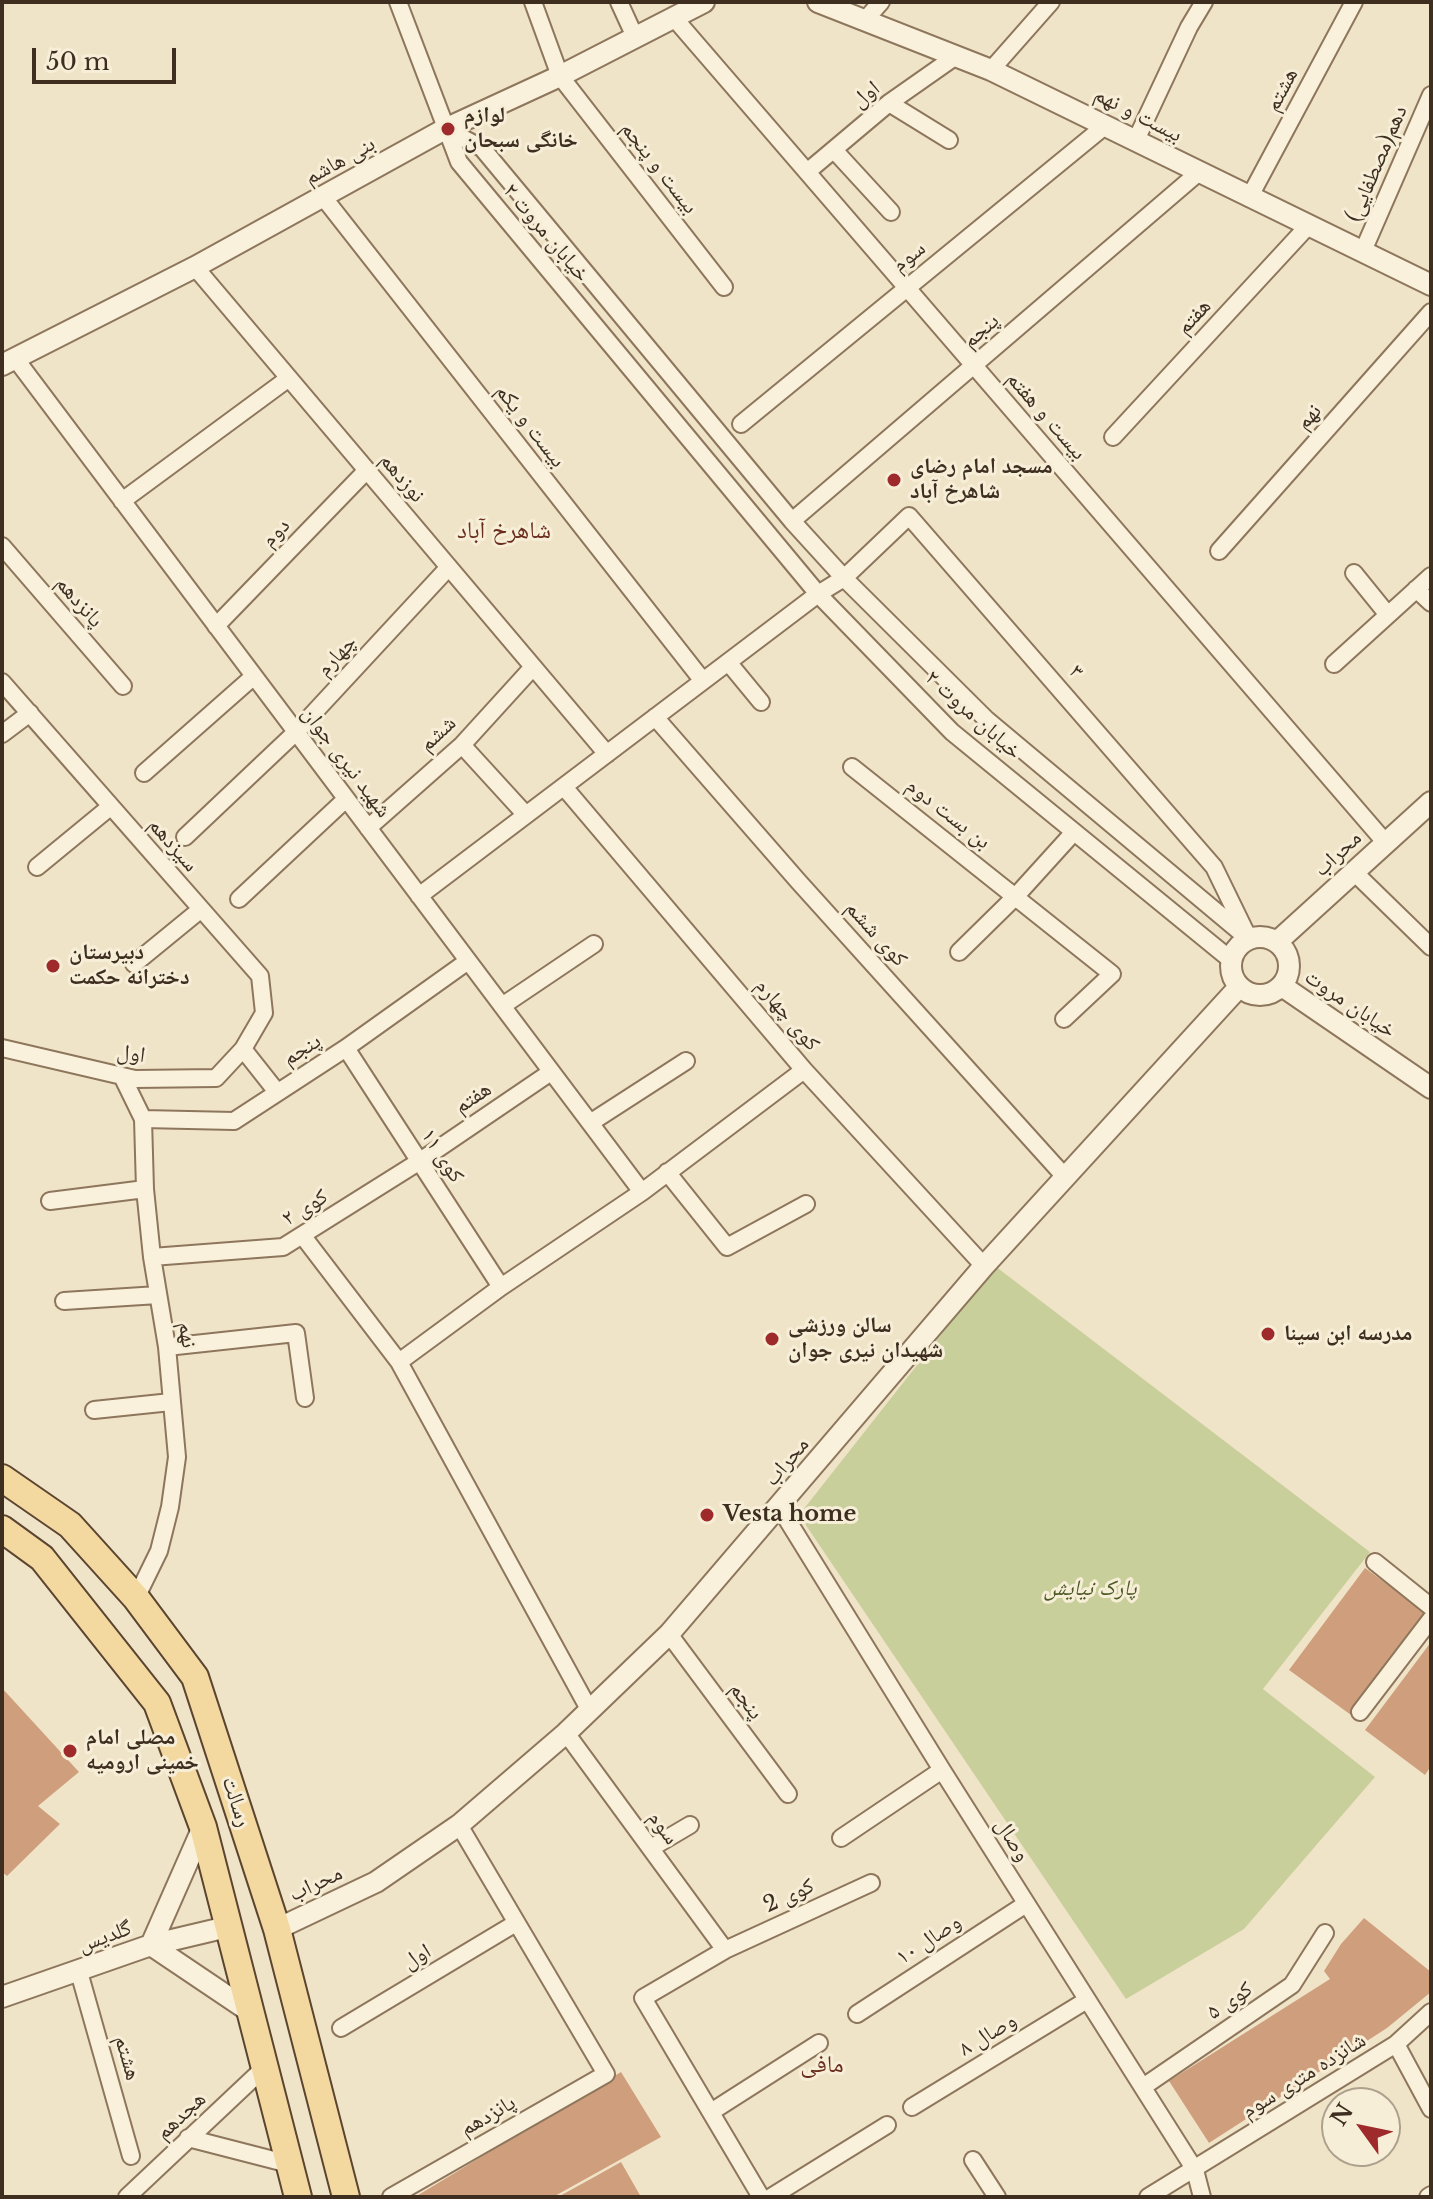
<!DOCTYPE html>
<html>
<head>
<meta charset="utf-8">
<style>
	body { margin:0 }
	#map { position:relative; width:1433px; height:2199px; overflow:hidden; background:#f0e4c8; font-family:"Libre Baskerville",serif }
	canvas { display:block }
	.frame { position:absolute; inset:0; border:4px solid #3d2e20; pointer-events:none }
	.north { position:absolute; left:1321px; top:2087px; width:80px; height:80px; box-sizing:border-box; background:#f7eed8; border:2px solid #ada18e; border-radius:50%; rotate:303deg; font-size:22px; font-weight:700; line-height:32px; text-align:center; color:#3d2e20 }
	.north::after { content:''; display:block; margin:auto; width:28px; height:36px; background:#9e2a2b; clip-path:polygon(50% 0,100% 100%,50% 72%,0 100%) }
	.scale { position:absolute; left:32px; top:48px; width:144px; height:36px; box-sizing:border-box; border:4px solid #3d2e20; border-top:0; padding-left:10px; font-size:24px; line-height:28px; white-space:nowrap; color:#3d2e20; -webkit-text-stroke:6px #f7eed8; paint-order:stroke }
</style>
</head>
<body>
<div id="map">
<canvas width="1433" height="2199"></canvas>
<div class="frame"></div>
<div class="north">N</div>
<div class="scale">50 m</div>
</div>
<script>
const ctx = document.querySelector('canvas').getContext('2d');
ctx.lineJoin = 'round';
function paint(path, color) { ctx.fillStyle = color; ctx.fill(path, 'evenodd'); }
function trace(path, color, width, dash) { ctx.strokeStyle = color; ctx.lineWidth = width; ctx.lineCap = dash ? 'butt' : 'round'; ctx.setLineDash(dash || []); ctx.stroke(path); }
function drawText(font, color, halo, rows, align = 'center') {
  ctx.font = font + ' "Libre Baskerville","Noto Naskh Arabic",serif'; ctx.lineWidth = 6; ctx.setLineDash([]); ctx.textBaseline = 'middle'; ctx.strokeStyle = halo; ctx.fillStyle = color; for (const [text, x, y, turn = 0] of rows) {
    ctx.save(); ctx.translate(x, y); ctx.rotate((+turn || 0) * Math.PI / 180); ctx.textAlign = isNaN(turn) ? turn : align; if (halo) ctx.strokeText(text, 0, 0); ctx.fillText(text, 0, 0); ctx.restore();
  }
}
paint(new Path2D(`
	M995 1266 1370 1552 1263 1689 1375 1777 1244 1929 1126 1999 799 1515Z`), '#c9cf9b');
paint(new Path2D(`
	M1365 1568 1427 1613 1351 1715 1289 1670Z
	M1431 1642V1766L1425 1775 1365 1730Z
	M2 1688 79 1772 38 1806 60 1824 7 1876 2 1872Z
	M1364 1918 1431 1972V1992L1387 2028 1209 2143 1169 2081 1330 1979 1324 1971 1341 1944Z
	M621 2072 661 2137 553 2197H415Z
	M621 2162 641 2197H558L596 2176Z`), '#cf9f7d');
const minor = new Path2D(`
	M398 2 459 162 818 594 952 732 1231 960
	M533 2 560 76 724 287
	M619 2 635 37
	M675 19 1385 842
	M866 19 881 2
	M991 70 1051 2
	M889 103 949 140
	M445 129 482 148 792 521 844 578 987 720 1244 935
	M1136 140 1189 27 1204 2
	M834 150 891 212
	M807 172 889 103 956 56
	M324 198 703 681
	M1249 198 1354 2
	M1363 251 1431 95
	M195 267 607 754
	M15 358 642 1192
	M741 424 1106 125
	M1113 437 1308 226
	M122 501 289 378
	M792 521 1198 173
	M2 546 123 686
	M1219 551 1431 312
	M1354 573 1388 615
	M1416 589 1431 603
	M216 626 367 470
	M728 662 761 702
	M1334 664 1431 576
	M2 682 260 976 264 1013 243 1049 216 1078 135 1079 2 1048
	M655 717 798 881 1066 1178
	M2 734 30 713
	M462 745 526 815
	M852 767 1112 974 1064 1019
	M144 773 254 676
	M564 787 804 1070 984 1266
	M368 828 462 745 533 667
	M185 837 296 732 449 567
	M37 867 110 807
	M1354 872 1431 947
	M419 896 818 594 844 578 909 516 1214 867 1249 939
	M239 899 346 799
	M959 952 1016 896 1074 832
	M134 964 200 910
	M502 1006 594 944
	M346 1048 501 1287
	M243 1049 277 1092
	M122 1076 143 1119 145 1189 152 1257 167 1347 177 1457 170 1507 159 1551 136 1598
	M143 1119 234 1121 346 1048 468 961
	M590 1123 686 1061
	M667 1172 727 1247 806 1204
	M50 1201 145 1189
	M302 1235 399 1362
	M152 1257 283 1247 420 1161 551 1072
	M64 1301 158 1295
	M167 1347 296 1333 305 1398
	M94 1410 171 1402
	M780 1508 942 1770 1195 2170 1202 2197
	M1375 1562 1431 1607
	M669 1634 788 1794
	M590 1711 399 1362 501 1287 642 1192 804 1070
	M1360 1712 1431 1619
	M566 1733 725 1950
	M841 1838 942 1770
	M651 1848 690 1825
	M79 1972 131 2156
	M857 2014 1026 1904
	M341 2028 516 1923
	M1396 2044 1431 2109
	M1143 2087 1292 1985 1325 1933
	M912 2107 1087 2000
	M711 2112 819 2043
	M188 2138 289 2164
	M973 2160 997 2197
	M127 2197 265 2067
	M391 2197 606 2074 459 1825
	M761 2197 643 1998 725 1950 871 1883
	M771 2197 887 2125
	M1148 2197 1396 2044 1431 2012
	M1428 2197 1431 2195`);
const tertiary = new Path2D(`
	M818 2 991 70 1431 285
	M2 365 195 267 445 129 560 76 704 2
	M1231 966a29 29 0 1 1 58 0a29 29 0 1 1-58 0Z
	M1277 942 1431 802
	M1282 986 1431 1088
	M203 1827 151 1945 252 2013
	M277 1929 376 1882 459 1825 566 1733 669 1634 984 1266 1239 987
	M2 1997 151 1945 227 1927`);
const primary = new Path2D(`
	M2 1478 70 1525 136 1598 195 1677 277 1929 346 2197
	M2 1529 42 1558 157 1703 203 1827 298 2197`);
trace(minor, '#8d765c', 20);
trace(tertiary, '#8d765c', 24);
trace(primary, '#5b4430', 30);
trace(minor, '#faf1dc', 16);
trace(tertiary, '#faf1dc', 20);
trace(primary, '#f3d9a0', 26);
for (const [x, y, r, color] of [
	[448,129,8,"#9e2a2b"],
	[894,480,8,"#9e2a2b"],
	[53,966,8,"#9e2a2b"],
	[1268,1334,8,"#9e2a2b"],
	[772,1339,8,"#9e2a2b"],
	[707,1515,8,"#9e2a2b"],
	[70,1751,8,"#9e2a2b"]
]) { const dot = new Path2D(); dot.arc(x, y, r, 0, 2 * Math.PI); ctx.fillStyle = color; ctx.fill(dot); trace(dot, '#f7eed8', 3); }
drawText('22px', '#3d2e20', '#f7eed8', [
	["هشتم",1282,90,-62],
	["اول",866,95,-39],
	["بیست و نهم",1138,115,27],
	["بنی هاشم",340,161,-29],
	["دهم(مصطفایی)",1377,164,-67],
	["بیست و پنجم",659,168,52],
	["خیابان مروت ۲",546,233,50],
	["سوم",909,257,-39],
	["هفتم",1194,317,-47],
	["پنجم",981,331,-41],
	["بیست و هفتم",1046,416,49],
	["نهم",1309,417,-48],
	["بیست و یکم",530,426,52],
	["نوزدهم",402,478,50],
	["دوم",276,533,-46],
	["پانزدهم",79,602,49],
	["چهارم",337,656,-47],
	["۳",1076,672,49],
	["خیابان مروت ۲",973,715,42],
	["ششم",438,734,-43],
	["شهید نیری جوان",346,762,53],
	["بن بست دوم",948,814,38],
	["سیزدهم",173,845,49],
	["محراب",1338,854,-43],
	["کوی ششم",876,934,48],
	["خیابان مروت",1350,1004,34],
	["کوی چهارم",787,1015,50],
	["پنجم",302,1050,-32],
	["اول",131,1054,8],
	["هفتم",473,1098,-34],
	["کوی ۱۱",442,1156,57],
	["کوی ۲",305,1208,-32],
	["نهم",187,1335,82],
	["محراب",787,1462,-50],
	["پنجم",746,1701,53],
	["رسالت",236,1802,72],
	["سوم",663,1828,54],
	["وصال",1012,1840,58],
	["محراب",316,1884,-25],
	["کوی 2",789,1896,-25],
	["گلدیس",105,1937,-20],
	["وصال ۱۰",929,1940,-33],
	["اول",417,1957,-31],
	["کوی ۵",1230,2001,-34],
	["وصال ۸",988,2035,-31],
	["هشتم",127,2058,74],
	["شانزده متری سوم",1304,2076,-32],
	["هجدهم",181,2116,-43],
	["پانزدهم",488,2116,-30]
]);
drawText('bold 22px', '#3d2e20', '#f7eed8', [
	["لوازم",464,116],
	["خانگی سبحان",464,141],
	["مسجد امام رضای",910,467],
	["شاهرخ آباد",910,492],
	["دبیرستان",69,953],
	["دخترانه حکمت",69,978],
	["سالن ورزشی",788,1326],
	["شهیدان نیری جوان",788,1351],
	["مدرسه ابن سینا",1284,1334],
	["Vesta home",723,1515],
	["مصلی امام",86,1738],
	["خمینی ارومیه",86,1763]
], 'left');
drawText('italic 22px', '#4d5a26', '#f7eed8', [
	["پارک نیایش",1090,1589]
]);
drawText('24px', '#6b2e1e', '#f7eed8', [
	["شاهرخ آباد",504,531],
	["مافی",822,2065]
]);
</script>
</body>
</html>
